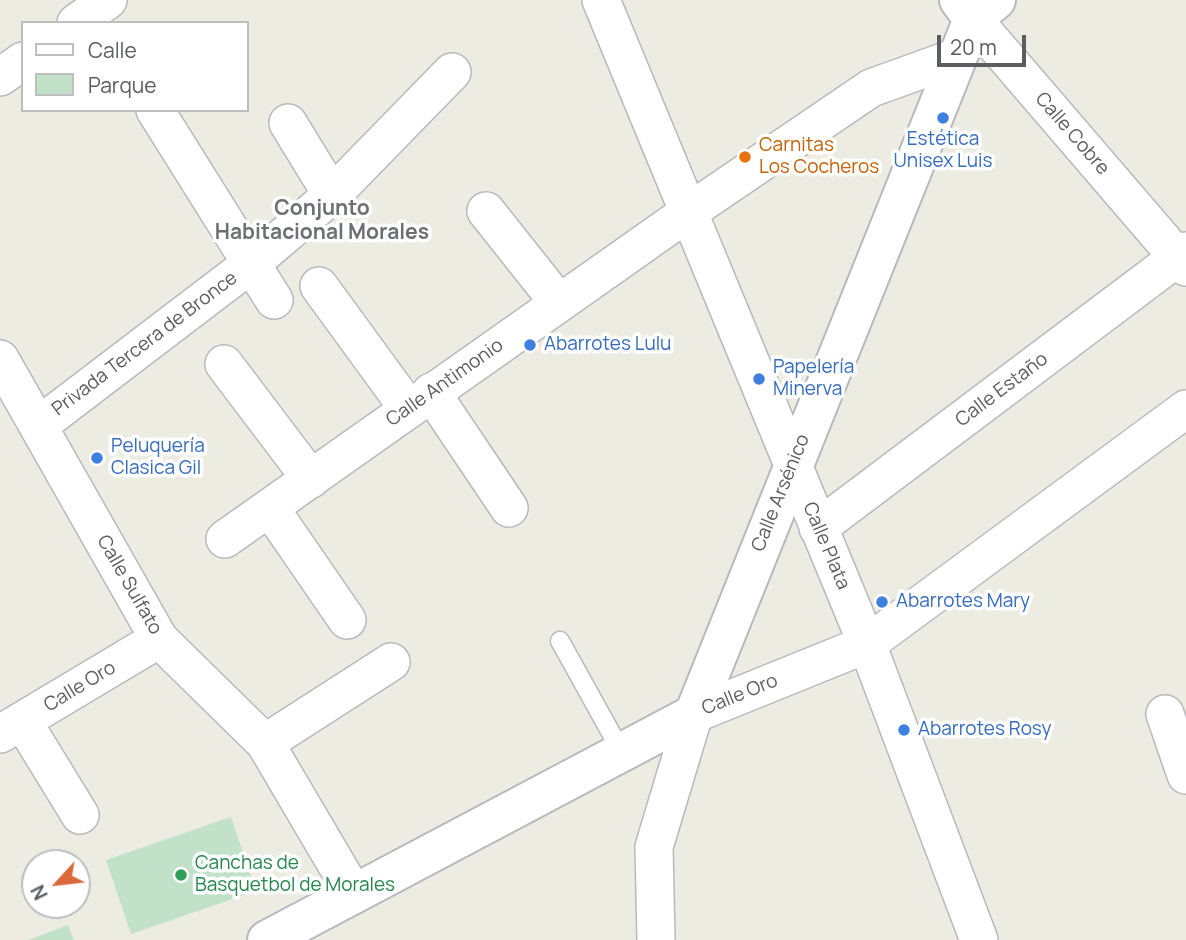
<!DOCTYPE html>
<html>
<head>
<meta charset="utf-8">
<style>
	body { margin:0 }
	#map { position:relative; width:1186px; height:940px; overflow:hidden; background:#edece3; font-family:Manrope,sans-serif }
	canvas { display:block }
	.legend { position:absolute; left:21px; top:21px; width:228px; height:91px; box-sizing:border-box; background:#fff; border:2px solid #bdbec0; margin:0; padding:9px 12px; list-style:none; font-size:21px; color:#5b5d62 }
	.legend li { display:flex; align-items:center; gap:14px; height:35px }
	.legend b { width:35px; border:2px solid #bdbec0 }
	.north { position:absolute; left:21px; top:849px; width:70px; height:70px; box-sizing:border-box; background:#fff; border:2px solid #bdbec0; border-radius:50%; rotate:243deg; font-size:19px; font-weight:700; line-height:28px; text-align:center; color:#5b5d62 }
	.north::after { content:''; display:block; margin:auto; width:24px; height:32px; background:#da693b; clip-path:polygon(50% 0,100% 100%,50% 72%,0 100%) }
	.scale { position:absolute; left:937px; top:35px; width:89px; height:32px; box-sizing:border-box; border:4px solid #5b5d62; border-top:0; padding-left:9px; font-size:21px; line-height:24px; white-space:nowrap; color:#5b5d62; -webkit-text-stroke:5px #fff; paint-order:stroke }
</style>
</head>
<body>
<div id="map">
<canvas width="1186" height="940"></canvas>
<ul class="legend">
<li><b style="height:9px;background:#fff"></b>Calle</li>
<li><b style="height:19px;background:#c1e2c8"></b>Parque</li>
</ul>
<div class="north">N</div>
<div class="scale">20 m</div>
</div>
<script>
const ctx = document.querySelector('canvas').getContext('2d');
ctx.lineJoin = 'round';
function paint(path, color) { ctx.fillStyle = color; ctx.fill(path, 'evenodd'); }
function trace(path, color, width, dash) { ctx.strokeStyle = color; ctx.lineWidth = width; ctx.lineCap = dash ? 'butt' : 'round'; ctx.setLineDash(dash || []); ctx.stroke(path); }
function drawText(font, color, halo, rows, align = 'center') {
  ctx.font = font + ' Manrope,sans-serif'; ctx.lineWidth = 7; ctx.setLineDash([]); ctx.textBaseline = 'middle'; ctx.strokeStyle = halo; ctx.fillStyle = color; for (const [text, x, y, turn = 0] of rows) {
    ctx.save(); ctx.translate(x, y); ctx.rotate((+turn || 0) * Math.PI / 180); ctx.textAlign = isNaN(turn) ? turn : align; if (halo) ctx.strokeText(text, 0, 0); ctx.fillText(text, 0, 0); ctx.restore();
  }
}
paint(new Path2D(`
	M231 817 256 891 131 934 106 860Z
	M68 925 74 940H28Z`), '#c1e2c8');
const service = new Path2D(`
	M560 641 621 751`);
const minor = new Path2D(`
	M601 0 867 644 979 940
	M973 19 1186 267
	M76 23 108 0
	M0 77 23 61
	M155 110 274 300
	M288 123 332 195
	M486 211 559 303
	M319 286 408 408
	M0 359 159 639 265 743 354 894
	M224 364 311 479
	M431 392 509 508
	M38 426 252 263 332 195 452 72
	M270 508 347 620
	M818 528 1186 251
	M225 539 690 211 871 88 957 57
	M1165 714 1186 775
	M23 722 80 815
	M0 734 159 639
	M265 743 391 662
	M656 940 654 847 694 714 867 644 1186 409`);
const tertiary = new Path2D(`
	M267 940 694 714 973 19`);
const secondary = new Path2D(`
	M959 0 973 19 996 0`);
trace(service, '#b8b9be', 21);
trace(minor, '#b8b9be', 40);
trace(tertiary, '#b8b9be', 42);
trace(secondary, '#b9bac0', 42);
trace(service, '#fff', 18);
trace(minor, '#fff', 37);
trace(tertiary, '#fff', 38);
trace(secondary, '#fff', 38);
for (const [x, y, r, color] of [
	[943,118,7,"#3f7fe0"],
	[745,157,7,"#e8710a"],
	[530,345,7,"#3f7fe0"],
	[759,379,7,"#3f7fe0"],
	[97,458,7,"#3f7fe0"],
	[882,602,7,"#3f7fe0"],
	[904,730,7,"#3f7fe0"],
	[181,875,7,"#2e9e5b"]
]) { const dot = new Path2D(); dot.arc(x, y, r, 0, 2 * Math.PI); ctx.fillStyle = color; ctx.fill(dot); trace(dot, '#fff', 2.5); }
drawText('19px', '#5b5d62', '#fff', [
	["Calle Cobre",1072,134,49],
	["Privada Tercera de Bronce",145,344,-37],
	["Calle Antimonio",445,383,-35],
	["Calle Estaño",1002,390,-37],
	["Calle Arsénico",781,493,-68],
	["Calle Plata",826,546,67],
	["Calle Sulfato",129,585,60],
	["Calle Oro",80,687,-31],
	["Calle Oro",740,695,-22]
]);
drawText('19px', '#366cbe', '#fff', [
	["Estética",943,140,"center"],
	["Unisex Luis",943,162,"center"],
	["Abarrotes Lulu",544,345],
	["Papelería",773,368],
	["Minerva",773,390],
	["Peluquería",111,447],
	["Clasica Gil",111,469],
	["Abarrotes Mary",896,602],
	["Abarrotes Rosy",918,730]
], 'left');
drawText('19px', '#c56008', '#fff', [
	["Carnitas",759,146],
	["Los Cocheros",759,168]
], 'left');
drawText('19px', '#27864d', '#fff', [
	["Canchas de",195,864],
	["Basquetbol de Morales",195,886]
], 'left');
drawText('bold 21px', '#6c6f74', '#fff', [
	["Conjunto",322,209],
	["Habitacional Morales",322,233]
]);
</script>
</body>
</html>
